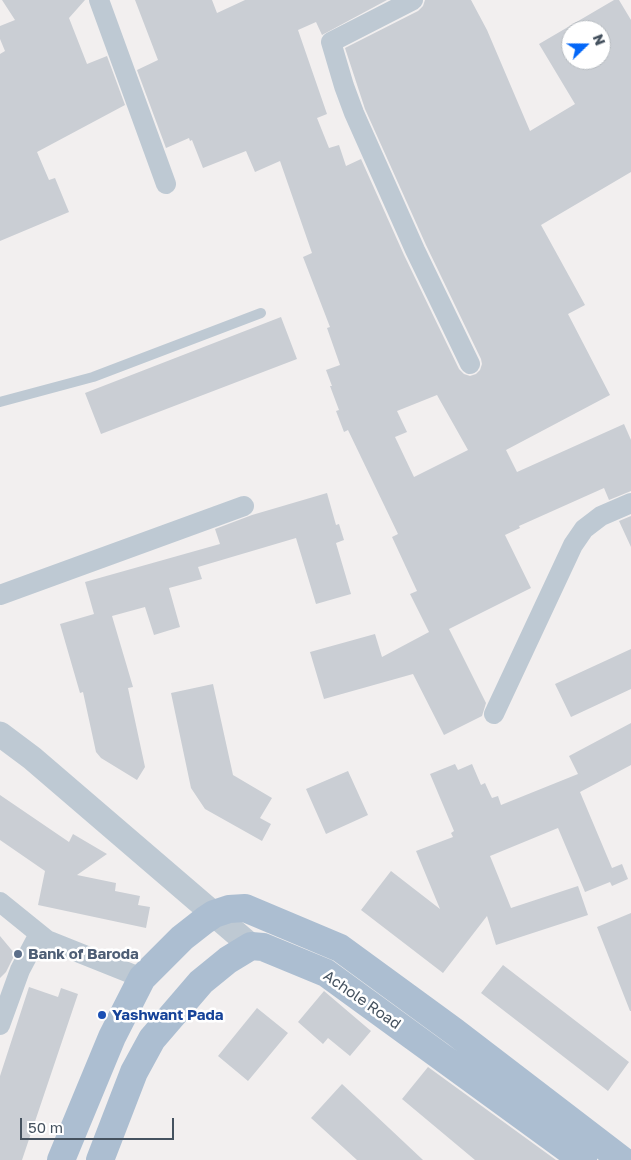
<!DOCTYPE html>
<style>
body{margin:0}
#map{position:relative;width:631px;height:1160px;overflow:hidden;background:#f2efef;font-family:"Golos Text",sans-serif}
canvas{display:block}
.north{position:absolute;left:561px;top:20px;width:50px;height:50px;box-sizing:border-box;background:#fff;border:1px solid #b5babf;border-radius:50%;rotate:68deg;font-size:14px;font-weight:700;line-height:20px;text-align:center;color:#45525f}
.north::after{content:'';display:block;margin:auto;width:18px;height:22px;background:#0367f8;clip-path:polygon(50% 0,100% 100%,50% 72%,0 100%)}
.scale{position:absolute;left:20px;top:1118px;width:154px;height:22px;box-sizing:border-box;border:2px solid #45525f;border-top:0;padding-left:6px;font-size:15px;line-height:18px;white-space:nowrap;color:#45525f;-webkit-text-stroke:4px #fff;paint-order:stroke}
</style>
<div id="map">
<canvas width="631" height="1160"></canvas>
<div class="north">N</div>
<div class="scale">50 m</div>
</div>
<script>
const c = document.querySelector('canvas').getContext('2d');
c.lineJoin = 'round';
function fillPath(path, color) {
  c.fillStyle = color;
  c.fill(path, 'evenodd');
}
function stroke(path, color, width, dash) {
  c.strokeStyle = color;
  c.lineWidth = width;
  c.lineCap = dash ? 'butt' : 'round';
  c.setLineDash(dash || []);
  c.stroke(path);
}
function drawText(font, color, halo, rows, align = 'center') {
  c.font = font + ' "Golos Text",sans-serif';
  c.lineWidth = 5;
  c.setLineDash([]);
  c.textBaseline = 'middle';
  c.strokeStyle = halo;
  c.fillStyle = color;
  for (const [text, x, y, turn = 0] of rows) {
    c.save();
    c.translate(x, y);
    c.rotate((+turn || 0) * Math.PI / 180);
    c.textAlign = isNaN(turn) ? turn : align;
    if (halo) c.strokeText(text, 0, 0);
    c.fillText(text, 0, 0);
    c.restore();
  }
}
fillPath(new Path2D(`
 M2,0H85L69,18L87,64L107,56L125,105L37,152L49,180L55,178L69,212L0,241V54L5,51L0,39V26L15,20Z
 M135,0H212L217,13L245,0H387L322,35L316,22L298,30L327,114L317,118L329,148L339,145L346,166L361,159L404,255L459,369L464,374L470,376L476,374L480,370L482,364L481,359L426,245L365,109L345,48L418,11L423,6L425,0H471L487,30L530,131L575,104L539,44L614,0H619L631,20V172L541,225L585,305L568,314L610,395L506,450L517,472L624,424L631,440V491L609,500L604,488L519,526L520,528L505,535L531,588L449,629L486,703L482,716L444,735L413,674L324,699L310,652L375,634L382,657L429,632L410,594L417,591L392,537L398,534L348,430L344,432L336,411L339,410L330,386H332L326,370L340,365L327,328L330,327L303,257L312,253L280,161L255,172L246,151L203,168L192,140L190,141L189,138L166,148L137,70L158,60ZM571,30H601V60H571ZM437,395L468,450L414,477L395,437L407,432L397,411Z
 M281,317L297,359L101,434L85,393Z
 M327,493L336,525L339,524L344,540L336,543L351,594L316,604L296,538L198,567L202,579L169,588L180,627L154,635L145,607L112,616L133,687L128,688L145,767L137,780L101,758L96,752L83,692L80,693L60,624L94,614L85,582L220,544L215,529L252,515Z
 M631,516V547L619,521Z
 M631,649V689L571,717L555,684Z
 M213,684L233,775L272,798L260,818L271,824L262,841L205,809L191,788L171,693Z
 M631,723V765L580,792L612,868L622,864L628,879L612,886L610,882L585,892L558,828L490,856L511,908L578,886L588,915L496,945L487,916L443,973L361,910L391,871L440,909L416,851L453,837L451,833L454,831L430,774L455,764L458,770L472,764L481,785L485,783L490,794L492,798L498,796L501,805L578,774L569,756Z
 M348,771L368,815L326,834L306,789Z
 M0,795L69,842L73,834L107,854L77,875L116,883L115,891L140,896L138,905L150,907L146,928L38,905L45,871L0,840Z
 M631,913V1011H630L597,927Z
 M0,936L15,954L6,972L0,978Z
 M503,965L629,1062L608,1091L481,993Z
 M29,987L58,997L61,988L78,994L22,1160H0V1076Z
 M324,991L371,1031L350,1056L328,1038L323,1044L298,1022Z
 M257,1008L288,1033L248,1081L218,1056Z
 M428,1067L556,1160H475L402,1099Z
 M342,1084L389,1128L423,1160H357L311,1118Z`), '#caced4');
stroke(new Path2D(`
 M0,402L93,377L261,313`), '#bec9d3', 10);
stroke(new Path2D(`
 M99,0L166,184
 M413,0L331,42L344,86L354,113L415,250L470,364
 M0,595L244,506
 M494,714L573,545L584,529L601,516L631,503
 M0,902L47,940L142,978
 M0,1025L20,970L39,934`), '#bec9d3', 20);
stroke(new Path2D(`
 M0,734L32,758L251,946`), '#bec9d3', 25);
stroke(new Path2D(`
 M61,1160L112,1037L142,978L182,938L205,920L214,914L229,909L245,908L340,948L455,1032L622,1160
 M100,1160L134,1072L152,1039L201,982L228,960L251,946L263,947L326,973L583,1160`), '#acbed1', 28);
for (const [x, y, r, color] of [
 [18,954,5,"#5c6f8a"],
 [102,1015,5,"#1a4fb4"]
]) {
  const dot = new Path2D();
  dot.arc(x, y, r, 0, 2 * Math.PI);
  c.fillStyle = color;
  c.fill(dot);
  stroke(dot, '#fff', 2);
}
drawText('bold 15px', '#4e5e75', '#fff', [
 ["Bank of Baroda",28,954]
], 'left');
drawText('15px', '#45525f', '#fff', [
 ["Achole Road",362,1000,35]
]);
drawText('bold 15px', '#164399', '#fff', [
 ["Yashwant Pada",112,1015]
], 'left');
</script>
